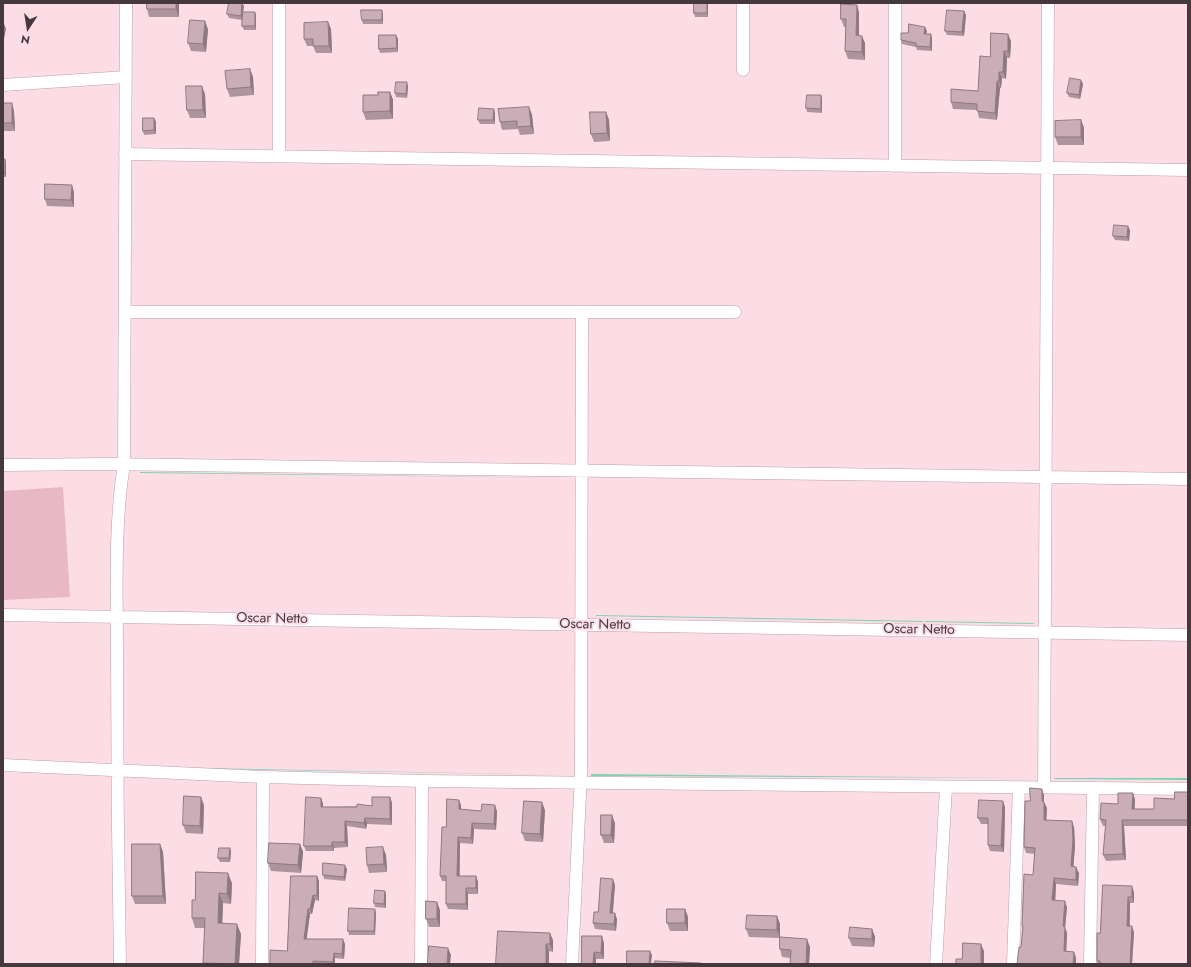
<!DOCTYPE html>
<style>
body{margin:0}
#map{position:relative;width:1191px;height:967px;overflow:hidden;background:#fcdde6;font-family:Jost,sans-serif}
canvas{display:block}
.frame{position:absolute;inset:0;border:4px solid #45393d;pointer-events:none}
.north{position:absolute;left:8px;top:8px;width:40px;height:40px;-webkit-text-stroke:3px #fcdde6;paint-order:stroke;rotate:192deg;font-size:11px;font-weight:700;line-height:16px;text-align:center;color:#45393d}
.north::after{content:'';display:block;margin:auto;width:14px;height:18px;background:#45393d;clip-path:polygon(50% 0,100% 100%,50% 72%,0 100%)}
</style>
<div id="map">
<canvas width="1191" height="967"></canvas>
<div class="frame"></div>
<div class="north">N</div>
</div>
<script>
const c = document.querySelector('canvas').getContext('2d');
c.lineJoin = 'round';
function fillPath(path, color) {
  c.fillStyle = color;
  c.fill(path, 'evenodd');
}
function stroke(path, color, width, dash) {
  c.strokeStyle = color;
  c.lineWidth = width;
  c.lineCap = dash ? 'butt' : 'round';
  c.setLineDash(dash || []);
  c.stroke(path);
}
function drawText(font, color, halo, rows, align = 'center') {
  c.font = font + ' Jost,sans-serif';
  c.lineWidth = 4;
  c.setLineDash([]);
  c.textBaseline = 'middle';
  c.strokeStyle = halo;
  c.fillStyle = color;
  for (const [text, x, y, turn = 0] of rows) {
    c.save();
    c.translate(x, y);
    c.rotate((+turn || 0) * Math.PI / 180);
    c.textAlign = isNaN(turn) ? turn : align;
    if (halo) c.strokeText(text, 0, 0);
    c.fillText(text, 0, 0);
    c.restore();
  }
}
fillPath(new Path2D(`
 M63,487L70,597L3,600V491Z`), '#e9b8c7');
fillPath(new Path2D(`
 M140,472L574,478L140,473Z
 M596,615L1034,623V624L596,616Z
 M149,767L570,775L149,768Z
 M591,774L1033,778L591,776Z
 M1055,778H1188V780L1054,779Z`), '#82d1b2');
const minor = new Path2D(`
 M743,3V70
 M3,85L126,77
 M125,154L1188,170
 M279,156V3
 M895,166V3
 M125,312H735
 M3,465L106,464L1188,479
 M3,615L1188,635
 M3,765L263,777L422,781L1188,789
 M1044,787L1048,3
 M120,964C118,861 117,758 117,655C117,592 114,526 124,464L126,3
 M262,964L263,777
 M421,964L422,781
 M572,964L581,773L582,312
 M936,964L946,787
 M1013,964L1019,787
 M1090,964L1093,788`);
stroke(minor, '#bc9fa8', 13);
stroke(minor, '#fff', 12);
fillPath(new Path2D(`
 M147,3H179V17H149L147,9Z
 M291,3H313V4Z
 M708,3V17H695L694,13Z
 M857,5L859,13V35L865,43V60L848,59L845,51L846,27H844L841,19Z
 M244,6L243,12H255L256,16V30H244L242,26L243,13L242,20L229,18L227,14Z
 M383,14V24H363L362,20Z
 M966,15L964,36L947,35L945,31Z
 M328,22L331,29L332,53H316L313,46H307L304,39Z
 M208,29L206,52L191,51L188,43Z
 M927,31L926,34L932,38V51L917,50L916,47L902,44L901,40L908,33Z
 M396,35L398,39V52L380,53L379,49Z
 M1011,41L1010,58H1007L1006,79L1002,78L1001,88H1000L997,120L979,118L977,110L953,109L951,102L978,91L990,57Z
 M250,69L253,77L254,95L230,97L227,89Z
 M1083,84L1080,99L1069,97L1067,93Z
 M408,86L407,98L396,97L395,93Z
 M390,92L393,100V119L366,120L363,112L378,95Z
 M205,94L206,118H190L187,110Z
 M821,95L822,99V113L807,112L806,108Z
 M3,103L14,111L15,131H3Z
 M529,107L532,115L534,134L520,135L518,129L502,130L500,122Z
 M606,112L609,120L610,141L594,142L591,134Z
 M495,113V124H480L478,120Z
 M154,118L156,122V134L144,135L143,131Z
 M1081,120L1084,128V145H1058L1055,137Z
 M3,159H5L6,163V177H3Z
 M74,192V207L47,206L45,199Z
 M1130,230L1129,241L1115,240L1113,236Z
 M1188,792V826H1124L1126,860L1106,861L1103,855L1106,826H1103L1100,819L1118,804L1133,793L1135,800V809H1154Z
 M1044,795V802L1047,808L1046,820L1074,827L1075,846L1073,867L1079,873L1078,886L1056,884L1055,900L1067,907L1065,928L1067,933L1066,951L1074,952L1076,958L1021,947L1023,930L1022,926L1033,875L1035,854L1026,853L1024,847L1030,801Z
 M390,797L392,803V825L367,824L366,829L347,826L348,847L334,848V851H306L304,846L321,798L323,804V807L372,806Z
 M204,805L203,834L186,833L183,825Z
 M461,805V810L481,811H497L496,830L474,829L473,844L460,843V876H476L478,882V894H468V910L448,909L446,904V881H442L440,876L446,827Z
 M1005,807L1004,852L990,851L988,845V824H981L978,818Z
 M545,810L543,842L525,841L522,833Z
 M615,823L614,843H604L601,835Z
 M160,844L163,852L166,904H135L132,896Z
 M300,844L303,852L301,873L271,871L268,863Z
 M230,848L231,852L230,862H220L218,858Z
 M386,855L387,872L369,873L367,865Z
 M347,869L345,881L324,879L323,875Z
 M317,876L319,881V901L315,900L312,914H310L306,939L345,944L344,959L335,958V964H270L287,951Z
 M232,883L231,904L223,903L222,923L241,934L239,964H203L205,928H195L192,918L195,900Z
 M615,885L613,913L617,919L616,931L595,929L593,923L598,912Z
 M1103,885L1134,892V903H1130V926L1134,932L1132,964H1098L1097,961L1100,933Z
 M385,891L386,895V908L375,907L374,903Z
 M685,909L688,917V931H670L667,923Z
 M440,910V927H429L426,919Z
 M376,913L375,935H349L348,931Z
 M777,916L780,924V938L749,937L746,929Z
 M872,929L875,937L874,947L852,946L849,938Z
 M553,940V952L549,951L496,964Z
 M604,943V959H596V964H582Z
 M810,947L809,964H790V958L782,957L780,949Z`), '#ae959d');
fillPath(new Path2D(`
 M176,3H179V17L176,9Z
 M242,3L244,6L242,20L241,16Z
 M707,3H708V17L707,13Z
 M857,5L859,13V43L856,35Z
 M382,10L383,14V24L382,20Z
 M964,11L966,15L964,36L962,32Z
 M255,12L256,16V30L255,26Z
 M3,21L6,29L3,44Z
 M205,21L208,29L206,52L203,44Z
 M328,22L331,29L332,53L329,46Z
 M925,27L927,31L925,38L924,34Z
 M931,34L932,38V51L930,47Z
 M1008,34L1011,41L1010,58L1008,51Z
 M396,35L398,39V52L397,48Z
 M862,36L865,43V60L862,52Z
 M1004,51L1007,58L1006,79L1003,72Z
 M250,69L253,77L254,95L251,87Z
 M999,72L1002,78L1001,88L999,81Z
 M1081,80L1083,84L1080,99L1079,95Z
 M997,81L1000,88L997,120L995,113Z
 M407,82L408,86L407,98L406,94Z
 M202,86L205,94L206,118L203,110Z
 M390,92L393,100V119L390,111Z
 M821,95L822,99V113L821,109Z
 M12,103L14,111L15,131L12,123Z
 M529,107L532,115L534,134L531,126Z
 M494,109L495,113V124L493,120Z
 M606,112L609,120L610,141L607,133Z
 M154,118L156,122V134L154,130Z
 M1081,120L1084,128V145L1081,137Z
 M5,159L6,163V177L5,173Z
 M72,185L74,192V207L71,200Z
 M1128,226L1130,230L1129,241L1127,237Z
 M1042,789L1044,795V805V802L1047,808L1046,826L1044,820L1042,801Z
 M1133,793L1135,800L1134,815L1132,809Z
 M201,797L204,805L203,834L200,826Z
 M390,797L392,803V825L390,819Z
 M321,798L323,804V813L321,807Z
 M459,800L461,805V815L459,809Z
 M1003,801L1005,807L1004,852L1001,846Z
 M542,802L545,810L543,842L540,834Z
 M495,805L497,811L496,830L494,824Z
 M612,815L615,823L614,843L611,835Z
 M365,818L367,824L366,829L364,823Z
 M1122,820L1124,826L1126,860L1123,854Z
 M345,821L347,826L348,847L345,842Z
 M1072,821L1074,827L1075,846L1073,873L1071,866Z
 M472,823L474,829L473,844L471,838Z
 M458,837L460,843L459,882L457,876Z
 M332,842L334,848V851L332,846Z
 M160,844L163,852L166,904L163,896Z
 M300,844L303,852L301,873L298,865Z
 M383,847L386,855L387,872L384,864Z
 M230,848L231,852L230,862L229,858Z
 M345,865L347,869L345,881L344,877Z
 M1076,867L1079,873L1078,886L1076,880Z
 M228,873L232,883L231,904L227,894Z
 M317,876L319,881V901L317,896Z
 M476,876L478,882V894L476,888Z
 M1054,878L1056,884L1055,906L1052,900Z
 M613,879L615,885L612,919L610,913Z
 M1132,886L1134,892V903L1132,897Z
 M466,888L468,894V910L466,904Z
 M385,891L386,895V908L384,904Z
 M219,893L223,903L222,933L218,923Z
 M313,895L315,900L312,914L310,909Z
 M1128,897L1130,903L1129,932L1127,926Z
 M1065,901L1067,907L1065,928L1067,933L1066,957L1064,951L1063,926Z
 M437,902L440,910V927L437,919Z
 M308,909L310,914L306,944L304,939Z
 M375,909L376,913L375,935L374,931Z
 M685,909L688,917V931L685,923Z
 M615,913L617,919L616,931L614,924Z
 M777,916L780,924V938L777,930Z
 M237,924L241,934L239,964H235Z
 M1132,926L1134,932L1132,964H1130Z
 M872,929L875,937L874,947L872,939Z
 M550,933L553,940V952L550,944Z
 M602,936L604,943V959L601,953Z
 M343,939L345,944L344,959L342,954Z
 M807,939L810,947L809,964H806Z
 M546,944L549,951V964H546Z
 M981,944L984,951V964H981Z
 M448,948L451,955L450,964H447Z
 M650,951L652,955L651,964H649Z
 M594,952L596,959V964H593Z
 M1074,952L1076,958V964H1073Z
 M334,953L335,958V964H334L333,962Z`), '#8d797f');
const building = new Path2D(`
 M147,3H176V9H147Z
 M229,3H242L241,16L227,14Z
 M694,3H707V13H694Z
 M841,4L857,5L856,35L862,36V52L845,51L846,19H841Z
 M361,10H382V20H362Z
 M947,10L964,11L962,32L945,31Z
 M243,12H255V26H242Z
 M190,20L205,21L203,44L188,43Z
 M328,22L329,46H313V39H304V23Z
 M909,24L925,27L924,34H931L930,47L916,46V43L901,40V33H908Z
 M991,33L1008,34V51H1004L1003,72H999V81H997L995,113L977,111V104L951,102V89L978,91L980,56L990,57Z
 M379,35H396L397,48L379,49Z
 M250,69L251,87L227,89L225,71Z
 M1070,78L1081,80L1079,95L1067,93Z
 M396,82H407L406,94L395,93Z
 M186,86H202L203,110H187Z
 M378,92H390V111L363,112V95H378Z
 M807,95H821V109L806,108Z
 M3,103H12V123H3Z
 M529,107L531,126L517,127V121L500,122L498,109Z
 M479,108L494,109L493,120H478Z
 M590,112H606L607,133L591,134Z
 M143,118H154V130L143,131Z
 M1081,120V137H1055V121Z
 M3,159H5V173H3Z
 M45,184L72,185L71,200L45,199Z
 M1114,225L1128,226L1127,237L1113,236Z
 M1030,788L1042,789V801L1044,802V820L1072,821L1073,840L1071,866L1076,867V880L1054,878L1052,900L1065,901L1063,926L1065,927L1064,951L1074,952L1073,964H1017L1019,947H1021L1023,926H1022L1024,874L1033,875L1035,848L1024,847L1025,801H1030Z
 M1175,792H1188V820H1122L1123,854L1103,855L1106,820L1100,819L1101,803L1118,804V793H1133L1132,809H1154V798L1174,799Z
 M184,796L201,797L200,826L183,825Z
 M306,797L321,798V807H357V804L372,806V797H390V819L365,818L364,823L345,821V842H332V846H304Z
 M447,799L459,800V809L481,811L482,804L495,805L494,824L472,823L471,838L458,837L457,876H476V888H466V904H446V876H440L442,827H446Z
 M979,800L1003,801L1001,846L988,845V818H978Z
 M524,801L542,802L540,834L522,833Z
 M601,815H612L611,835H601Z
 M269,843L300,844L298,865L268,863Z
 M132,844H160L163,896H132Z
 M383,847L384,864L367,865L366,848Z
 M219,848H230L229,858H218Z
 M323,863L345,865L344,877L323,875Z
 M196,872L228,873L227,894L219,893L218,923L237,924L235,964L203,963L205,918H192V900H195Z
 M291,876H317V896L313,895L310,909H308L304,939H343L342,954L334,953L333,962L313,961V964H270V950L287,951Z
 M601,878L613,879L610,913H615L614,924L593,923L594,912H598Z
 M1103,885L1132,886V897H1128L1127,926H1132L1130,964H1100V961H1097V933H1100Z
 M375,890L385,891L384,904L374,903Z
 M426,901L437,902V919H426Z
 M349,908L375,909L374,931H348Z
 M667,909H685V923H667Z
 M747,915L777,916V930L746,929Z
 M850,927L872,929V939L849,938Z
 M498,931L550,933V944H546V964H496Z
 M582,936H602L601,953L594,952L593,964H582Z
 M780,937L807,939L806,964H790L791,950L780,949Z
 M963,943L981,944V964H956V959H962Z
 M429,946L448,948L447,964H428Z
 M627,951H650L649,964H627Z
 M655,961L701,963V964H655Z`);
fillPath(building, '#caadb6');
stroke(building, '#8d797f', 1);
drawText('14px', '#45393d', '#fcdde6', [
 ["Oscar Netto",272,619,1],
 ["Oscar Netto",595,625,1],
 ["Oscar Netto",919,630,1]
]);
</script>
